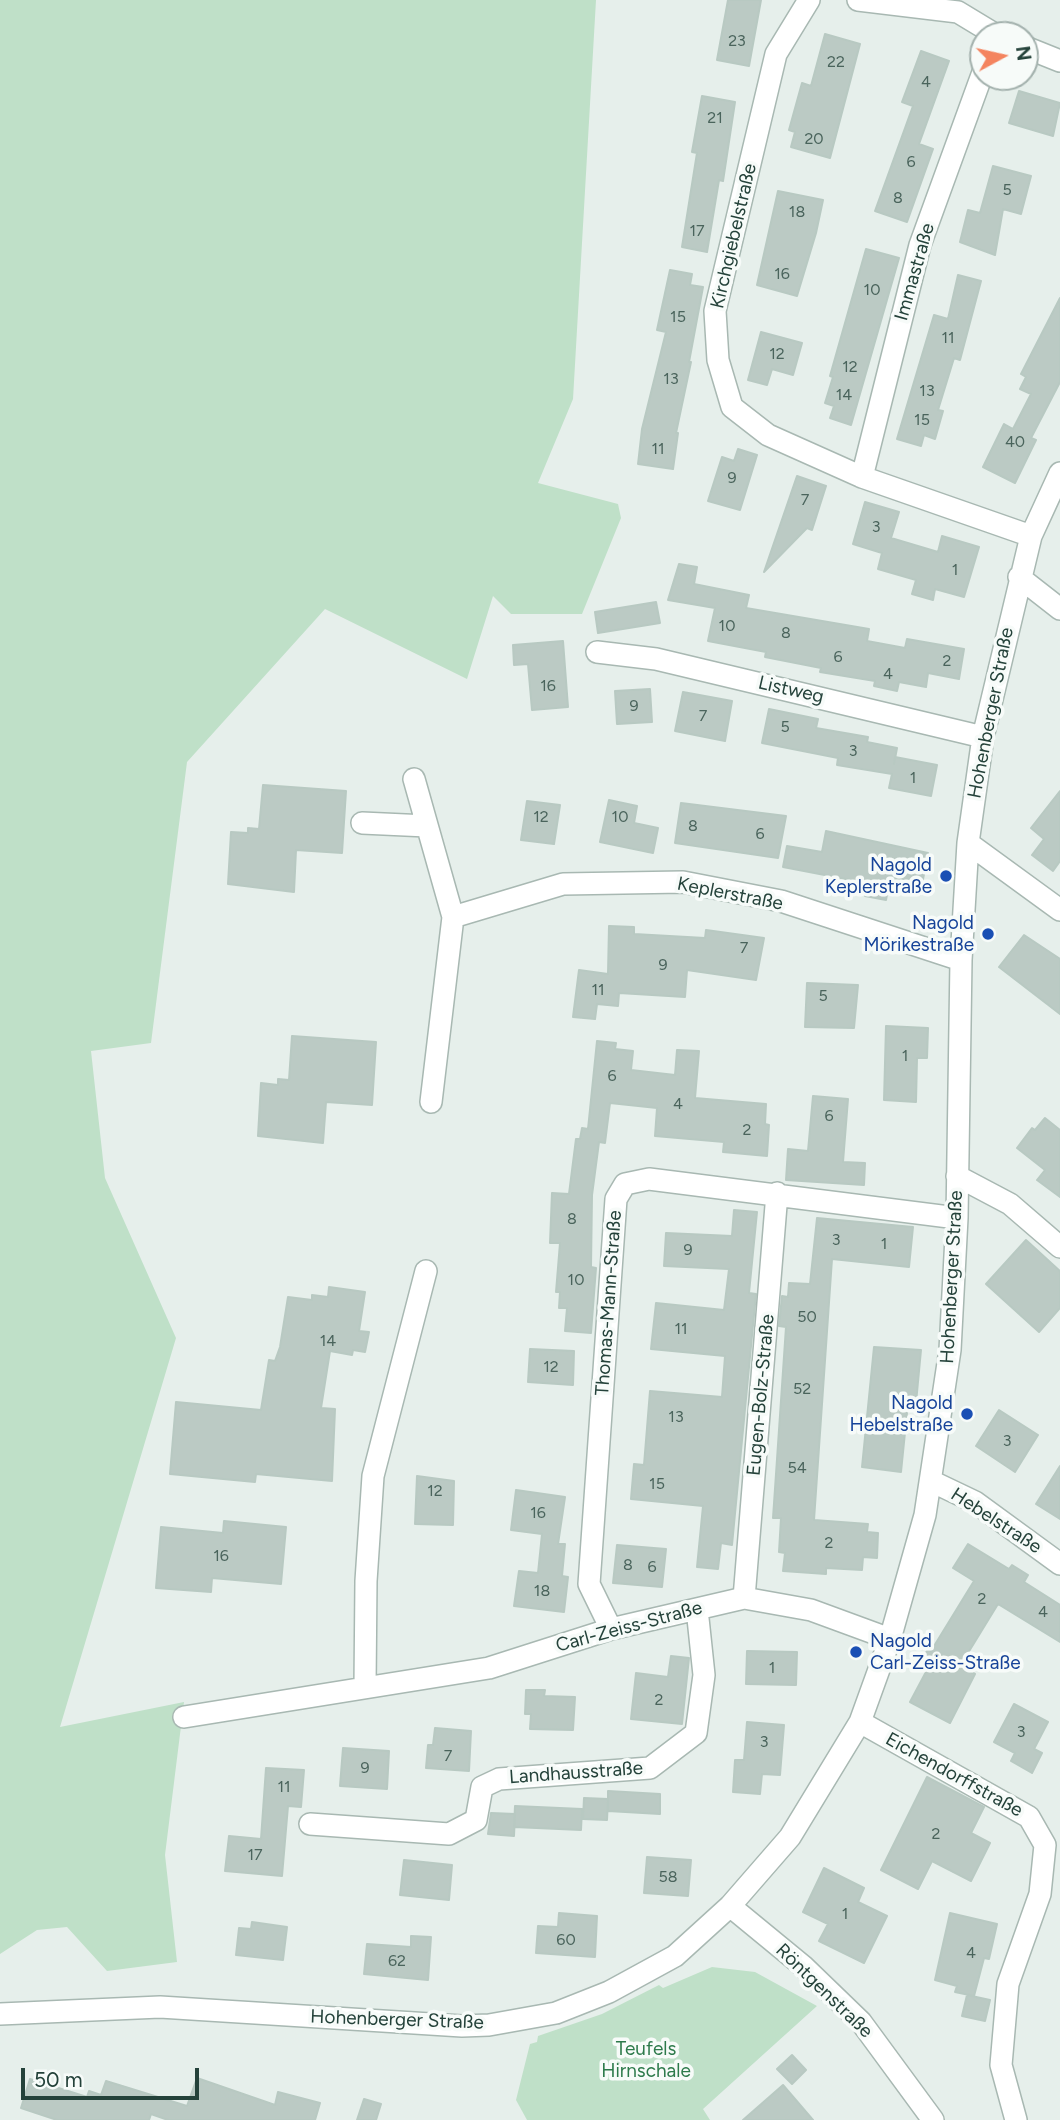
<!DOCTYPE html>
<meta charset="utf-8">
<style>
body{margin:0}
#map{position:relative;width:1060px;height:2120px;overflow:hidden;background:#e6efeb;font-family:Figtree,sans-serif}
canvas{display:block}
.north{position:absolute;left:969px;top:21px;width:70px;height:70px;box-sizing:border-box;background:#f7fbf9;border:2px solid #a3b1ad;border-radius:50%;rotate:82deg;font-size:19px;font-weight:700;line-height:28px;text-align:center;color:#24423a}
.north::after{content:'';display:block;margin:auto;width:24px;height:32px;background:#f4845f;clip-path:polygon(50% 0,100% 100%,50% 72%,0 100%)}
.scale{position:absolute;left:21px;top:2068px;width:178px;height:32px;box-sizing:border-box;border:4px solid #24423a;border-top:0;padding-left:9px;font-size:21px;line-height:24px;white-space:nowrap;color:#24423a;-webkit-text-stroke:5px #f7fbf9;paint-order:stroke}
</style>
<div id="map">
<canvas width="1060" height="2120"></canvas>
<div class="north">N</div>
<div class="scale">50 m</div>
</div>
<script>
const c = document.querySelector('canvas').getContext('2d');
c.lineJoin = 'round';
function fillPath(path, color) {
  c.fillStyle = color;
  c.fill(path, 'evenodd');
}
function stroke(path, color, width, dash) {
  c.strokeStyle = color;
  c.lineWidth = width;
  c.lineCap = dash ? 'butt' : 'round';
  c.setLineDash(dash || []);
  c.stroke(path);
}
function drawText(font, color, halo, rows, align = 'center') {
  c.font = font + ' Figtree,sans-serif';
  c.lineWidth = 7;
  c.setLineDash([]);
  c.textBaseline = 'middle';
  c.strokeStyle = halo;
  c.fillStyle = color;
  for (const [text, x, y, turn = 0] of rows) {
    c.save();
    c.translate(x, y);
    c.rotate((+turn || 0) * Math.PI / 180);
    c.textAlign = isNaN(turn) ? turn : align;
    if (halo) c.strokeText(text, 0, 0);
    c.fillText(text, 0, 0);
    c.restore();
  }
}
fillPath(new Path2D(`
 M0,0H596L573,399L538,483L618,504L621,518L582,614H511L493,596L467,679L325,609L187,762L151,1043L91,1051L105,1178L176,1338L60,1727L184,1702L165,1855L177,1962L107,1971L67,1927L37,1930L0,1954Z
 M712,1967L755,1972L817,2006L703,2109L710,2120H527L516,2100L530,2044L537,2042L538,2036L602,2014L659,1985L663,1988Z`), '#bfe0c8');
const building = new Path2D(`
 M728,0H761L749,66L717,60Z
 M825,34L860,44L830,158L791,147L795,132L789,130L802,83L811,86Z
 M921,51L949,61L919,144L933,149L907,222L875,211L913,106L902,102Z
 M1019,91L1060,103L1053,136L1009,123Z
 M702,96L735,102L723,181L719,180L707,252L682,247L697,153L692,152Z
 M993,166L1031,176L1021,214L1003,209L995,255L960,242L968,210L980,213Z
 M778,191L823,200L816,233L797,296L757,285Z
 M866,249L899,258L851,425L830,418L834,406L825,403L833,377L830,376Z
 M670,270L692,274L690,285L703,287L689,362H691L676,433H678L673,469L638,464L642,429L666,332L657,330Z
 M958,275L981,281L960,360L954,358L938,410L943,411L935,439L924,435L921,446L897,439L934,315L948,319Z
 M1060,298V382L1031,438L1036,440L1015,483L983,467L1004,424L1013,429L1031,394L1020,389L1026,377L1021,374Z
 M761,332L802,343L793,375L772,369L767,385L748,380Z
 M738,449L757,455L740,510L708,501L722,457L734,461Z
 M797,476L826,486L812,530L807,528L764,572Z
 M865,502L899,512L891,538L938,552L942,536L979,547L964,597L935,589L933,600L912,594L916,580L878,569L882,553L853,544Z
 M679,564L697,567L694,584L749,595L746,608L869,629L867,641L905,648L907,639L964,649L959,679L928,673L926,687L899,682L897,691L874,686L875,681L820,672L821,668L765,657L766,652L708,641L715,608L668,600Z
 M656,602L660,623L598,633L595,612Z
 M563,641L568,707L532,710L528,664L514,665L513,645Z
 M650,689L652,722L617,724L615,691Z
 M683,692L732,701L725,741L675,731Z
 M769,709L818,719L816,728L868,737L867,742L897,748L894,764L895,757L937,765L931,796L889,788L892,774L837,765L838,758L762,743Z
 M263,785L346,791L342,853L296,850L294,892L228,884L231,832L248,833V828L259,829Z
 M1060,791V861L1053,871L1032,855L1044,839L1031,828Z
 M609,800L637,806L634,823L658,828L653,853L600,842Z
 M527,801L560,805L554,844L521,840Z
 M681,803L786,816L778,858L675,843Z
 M826,831L928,853L920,895L888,889L886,900L865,896L867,888L855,886L856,881L783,867L787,846L822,852Z
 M609,926L634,927V934L705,938L706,930L764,938L756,980L687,970L685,997L619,993L618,1006L597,1004L595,1019L573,1017L579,970L608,974Z
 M1024,935L1060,959V1014L999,967Z
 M807,983L858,985L854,1028L805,1027Z
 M886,1026L928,1028L927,1058H917L916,1102L884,1100Z
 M292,1036L376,1042L372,1105L326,1102L323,1143L258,1136L261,1083L278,1085V1079L289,1080Z
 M597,1041L616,1043L615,1049L633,1051L631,1070L675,1075L677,1050L699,1051L695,1098L766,1104L765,1124L769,1125L767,1156L723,1152L724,1142L655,1136L657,1108L610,1103L605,1143L599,1142L592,1195L591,1267L596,1268L591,1333L565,1331L567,1308H559L560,1292H556L560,1243H550L552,1193L569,1194L576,1139H580L582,1128L588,1129Z
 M813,1096L848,1099L843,1162L865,1163L864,1185L786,1180L788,1149L808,1151Z
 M1045,1118L1060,1130V1197L1037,1180L1045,1170L1017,1148L1032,1128L1035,1130Z
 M734,1210L757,1212L749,1293L756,1294L732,1545L721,1543L718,1569L697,1567L703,1506L631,1499L634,1464L644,1465L650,1391L722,1397L725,1356L651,1349L656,1303L724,1310L729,1269L664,1266L666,1233L732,1236Z
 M817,1218L913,1227L909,1267L832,1259L814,1520L868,1524L867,1532L878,1533L877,1558L863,1557L862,1570L826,1568V1574L783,1571L785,1553L779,1552L781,1518H773L786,1327L779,1326L782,1296L788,1297L789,1283L810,1284Z
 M1026,1240L1060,1271V1308L1039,1332L986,1284Z
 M329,1287L365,1292L359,1331L369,1332L365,1352L353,1350L352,1355L330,1351L321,1408L335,1409L332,1481L256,1474L255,1482L170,1474L176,1402L261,1410L269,1360L275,1361L280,1347L288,1297L312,1300V1295L328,1297Z
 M874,1347L921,1350L916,1403H908L901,1472L862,1467Z
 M530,1349L574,1351L573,1385L528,1382Z
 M999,1410L1038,1435L1015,1472L976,1446Z
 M1060,1466V1519L1036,1504Z
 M417,1476L454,1481L453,1525L415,1524Z
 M516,1490L565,1497L558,1544H565L562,1576L568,1577L564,1612L514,1606L519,1571L538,1573L542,1534L511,1530Z
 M224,1521L286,1527L281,1584L212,1578L211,1592L156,1588L161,1527L223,1533Z
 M968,1544L1009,1569L1012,1565L1028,1575L1024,1582L1060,1605V1642L998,1604L960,1666L975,1674L950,1723L910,1702L927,1670L919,1666L928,1649L931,1651L974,1581L953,1568Z
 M617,1545L666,1549L662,1587L613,1583Z
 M747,1651L797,1652L796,1685L746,1684Z
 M671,1656L689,1658L682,1724L631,1719L636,1673L668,1677Z
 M526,1690H545L544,1696L575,1697L573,1730L530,1729L531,1714H525Z
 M1014,1704L1048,1722L1034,1749L1042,1753L1032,1773L1011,1761L1015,1753L994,1742Z
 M747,1722L784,1725L780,1775L762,1774L760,1794L733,1792L735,1760H744Z
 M435,1728L471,1731L469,1771L426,1768L428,1745H433Z
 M343,1748L389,1751L387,1789L340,1786Z
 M266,1768L304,1770L301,1807L288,1806L282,1876L225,1871L229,1836L261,1839Z
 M927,1777L984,1807L971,1833L990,1843L971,1881L932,1861L918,1889L881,1870Z
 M608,1791L660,1794V1814L608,1811Z
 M584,1798L608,1799L607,1820L583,1819Z
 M515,1806L582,1809L581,1830L514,1827Z
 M491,1813L515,1814L514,1836L488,1834Z
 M647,1857L691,1860L688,1896L644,1893Z
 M404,1860L452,1865L449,1900L400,1895Z
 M824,1868L864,1888L858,1902L887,1916L864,1963L819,1941L828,1924L803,1912Z
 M559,1913L597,1916L595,1957L536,1953L538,1926L558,1927Z
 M950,1913L997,1924L989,1959L984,1958L974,1996L955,1992L957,1986L935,1980Z
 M252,1922L287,1927L283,1960L236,1955L239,1928L251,1929Z
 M411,1936L431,1937L428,1980L364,1974L367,1944L411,1947Z
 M967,1995L990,2000L985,2021L962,2016Z
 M792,2055L806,2070L792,2084L777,2069Z
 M197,2078L275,2105L278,2092L320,2103L315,2120H168L151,2114L149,2120H57L21,2108L30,2079L87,2097L89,2091L101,2095L106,2081L187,2106Z
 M783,2085L813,2120H743Z
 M364,2099L381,2104L376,2120H357Z`);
fillPath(building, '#bbcac4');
stroke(building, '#b8c9c2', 2);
const minor = new Path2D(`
 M809,0L776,54L715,311L718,360L732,407L768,435L862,477L1031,536
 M858,0L958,12L996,35
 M1025,47L1060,61
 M862,477L920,245L983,72
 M1019,577L1060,609
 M597,652L656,659L983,737
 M414,779L453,917L431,1102
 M362,823L427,826
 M968,843L1060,910
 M453,917L563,884L683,882L781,901L961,960
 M957,1176L1010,1204L1060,1247
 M931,1481L975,1502L1060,1564
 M744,1598L777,1193
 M611,1629L589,1584L616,1199L625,1184L649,1179L957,1218
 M365,1686L366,1581L373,1476L426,1271
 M184,1717L489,1668L611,1629L744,1598L811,1610L890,1639
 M860,1722L1029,1817L1045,1845L1040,1894L1008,1984L1001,2065L1016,2120
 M310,1824L449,1834L476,1820L482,1787L499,1779L650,1768L696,1733L704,1675L697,1609
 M730,1906L803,1966L861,2022L933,2120
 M0,2014L160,2007L462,2026L489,2025L556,2013L609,1992L675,1956L730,1906L790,1837L860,1722L890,1639L925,1515L950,1350L957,1218L961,960L968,843L983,737L1031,536L1060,473`);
stroke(minor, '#a8b8b2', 24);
stroke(minor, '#fff', 21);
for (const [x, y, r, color] of [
 [946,876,7,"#1a4fb4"],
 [988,934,7,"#1a4fb4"],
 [967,1414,7,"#1a4fb4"],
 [856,1652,7,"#1a4fb4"]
]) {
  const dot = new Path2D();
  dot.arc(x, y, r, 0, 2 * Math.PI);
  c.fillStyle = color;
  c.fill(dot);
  stroke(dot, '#f7fbf9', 2.5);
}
drawText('16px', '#4a645c', null, [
 ["23",737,41],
 ["22",836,62],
 ["4",926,82],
 ["21",715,118],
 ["20",814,139],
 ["6",911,162],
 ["5",1007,190],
 ["8",898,198],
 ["18",797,212],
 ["17",697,231],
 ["16",782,274],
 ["10",872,290],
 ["15",678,317],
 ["11",948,338],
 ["12",777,354],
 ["12",850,367],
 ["13",671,379],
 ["13",927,391],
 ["14",844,395],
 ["15",922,420],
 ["40",1015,442],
 ["11",658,449],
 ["9",732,478],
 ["7",805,500],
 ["3",876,527],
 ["1",955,570],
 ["10",727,626],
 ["8",786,633],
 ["6",838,657],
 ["2",947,661],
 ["4",888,674],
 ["16",548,686],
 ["9",634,706],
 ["7",703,716],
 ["5",785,727],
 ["3",853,751],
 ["1",913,778],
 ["12",541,817],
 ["10",620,817],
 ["8",693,826],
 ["6",760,834],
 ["7",744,948],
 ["9",663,965],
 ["11",598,990],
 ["5",823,996],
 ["1",905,1056],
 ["6",612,1076],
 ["4",678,1104],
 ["6",829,1116],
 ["2",747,1130],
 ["8",572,1219],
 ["3",836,1240],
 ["1",884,1244],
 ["9",688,1250],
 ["10",576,1280],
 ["50",807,1317],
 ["11",681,1329],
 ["14",328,1341],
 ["12",551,1367],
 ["52",802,1389],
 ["13",676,1417],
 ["3",1007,1441],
 ["54",797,1468],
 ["15",657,1484],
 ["12",435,1491],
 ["16",538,1513],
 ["2",829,1543],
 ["16",221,1556],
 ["8",628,1565],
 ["6",652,1567],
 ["18",542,1591],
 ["2",982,1599],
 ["4",1043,1612],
 ["1",772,1668],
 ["2",659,1700],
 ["3",1021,1732],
 ["3",764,1742],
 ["7",448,1756],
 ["9",365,1768],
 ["11",284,1787],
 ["2",936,1834],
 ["17",255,1855],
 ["58",668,1877],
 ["1",845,1914],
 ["60",566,1940],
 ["4",971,1953],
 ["62",397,1961]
]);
drawText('19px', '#24423a', '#f7fbf9', [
 ["Kirchgiebelstraße",734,236,-77],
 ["Immastraße",915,272,-74],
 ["Listweg",791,690,13],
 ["Hohenberger Straße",991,713,-79],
 ["Keplerstraße",730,894,11],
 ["Hohenberger Straße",952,1277,-87],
 ["Thomas-Mann-Straße",609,1303,-86],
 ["Eugen-Bolz-Straße",761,1395,-85],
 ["Hebelstraße",996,1521,33],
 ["Carl-Zeiss-Straße",629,1627,-15],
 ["Landhausstraße",576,1773,-4],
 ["Eichendorffstraße",954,1775,29],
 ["Röntgenstraße",824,1991,44],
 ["Hohenberger Straße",397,2020,2]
]);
drawText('19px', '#164399', '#f7fbf9', [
 ["Nagold",932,865],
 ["Keplerstraße",932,887],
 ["Nagold",974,923],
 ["Mörikestraße",974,945],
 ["Nagold",953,1403],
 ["Hebelstraße",953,1425],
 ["Nagold",870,1641,"left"],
 ["Carl-Zeiss-Straße",870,1663,"left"]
], 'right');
drawText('19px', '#2d7a4b', '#f7fbf9', [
 ["Teufels",646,2049],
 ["Hirnschale",646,2071]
]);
</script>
